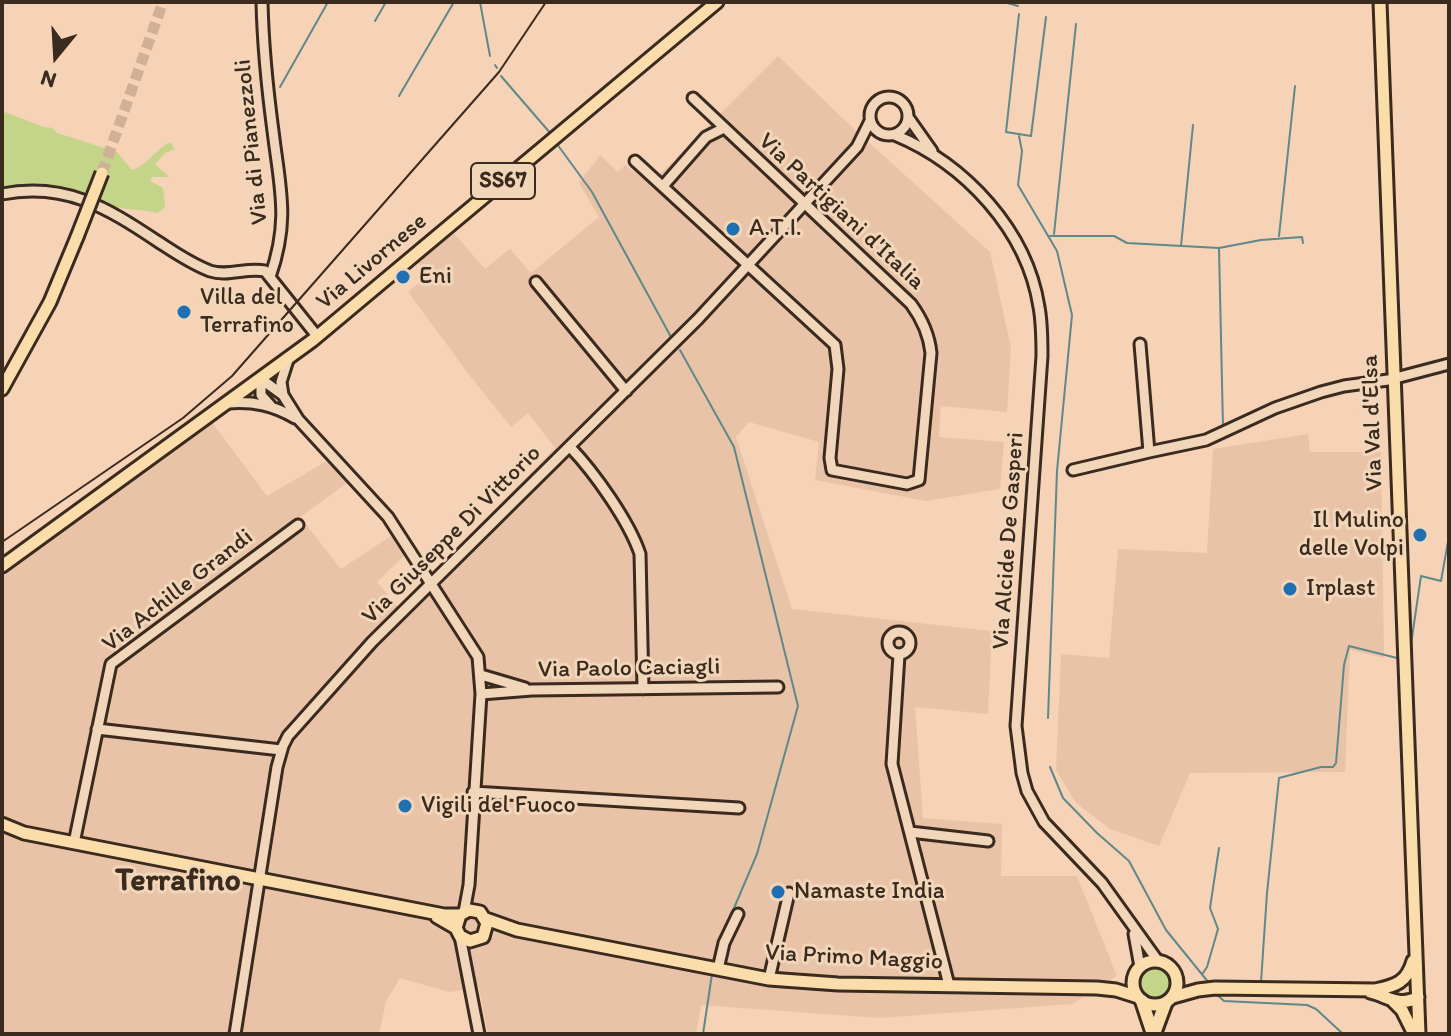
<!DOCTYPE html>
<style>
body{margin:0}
#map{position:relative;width:1451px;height:1036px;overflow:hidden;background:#f6d2b6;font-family:Itim,sans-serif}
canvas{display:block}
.frame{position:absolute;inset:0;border:4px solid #3b2a1e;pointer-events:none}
.north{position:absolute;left:16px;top:16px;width:80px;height:80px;-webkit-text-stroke:6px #f2d6b9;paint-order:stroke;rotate:198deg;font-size:22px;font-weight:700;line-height:32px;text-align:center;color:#3b2a1e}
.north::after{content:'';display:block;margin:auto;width:28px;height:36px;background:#3b2a1e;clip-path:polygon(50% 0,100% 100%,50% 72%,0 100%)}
</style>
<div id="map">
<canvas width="1451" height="1036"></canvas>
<div class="frame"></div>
<div class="north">N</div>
</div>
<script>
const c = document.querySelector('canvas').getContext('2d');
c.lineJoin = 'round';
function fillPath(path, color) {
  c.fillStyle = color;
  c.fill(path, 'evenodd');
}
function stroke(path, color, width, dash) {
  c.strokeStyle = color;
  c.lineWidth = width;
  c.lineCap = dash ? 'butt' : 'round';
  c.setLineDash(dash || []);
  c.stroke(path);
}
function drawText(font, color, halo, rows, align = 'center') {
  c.font = font + ' Itim,sans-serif';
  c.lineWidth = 6;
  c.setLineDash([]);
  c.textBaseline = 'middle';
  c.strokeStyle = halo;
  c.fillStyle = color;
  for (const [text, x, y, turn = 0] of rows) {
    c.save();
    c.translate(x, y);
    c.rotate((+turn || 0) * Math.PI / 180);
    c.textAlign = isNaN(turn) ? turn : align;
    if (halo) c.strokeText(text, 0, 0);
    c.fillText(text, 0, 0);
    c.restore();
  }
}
fillPath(new Path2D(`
 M778,56L854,129L990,252L1011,348L1007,412L941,406L939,437L1004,442L1000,489L926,501L815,480L819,442L749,422L736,437L792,609L992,631L988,714L915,707L923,818L1002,824L1001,876H1077L1117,976L1072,1004L879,1018L701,1005L696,1034H488L479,988L449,992L400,978L386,1001L379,1034H2V577L211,421L267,496L327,461L347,483L300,517L341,569L391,536L406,554L377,582L398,607L555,448L528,413L511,427L470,376L408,292L428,275L416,260L452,231L485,269L510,249L531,273L599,217L579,183L600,155L618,172L625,165L650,184Z
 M1308,434L1310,452H1381L1384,658L1350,650L1345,772L1190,773L1159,846L1110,829L1076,803L1056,770L1061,654L1109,658L1118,549L1207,553L1213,449Z`), '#e9c3a8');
fillPath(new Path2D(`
 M2,111L44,127L53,128L57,133L117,152L132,170C144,167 157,149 170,142L175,149L165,153L155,164L169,177H152L150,181L163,188L165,207L158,213C137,208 117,211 98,202L107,176L94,171L84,196L2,191Z
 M1136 983a19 19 0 1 1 38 0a19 19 0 1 1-38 0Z`), '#c4d488');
stroke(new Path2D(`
 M480,2L490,56
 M1004,2L1018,6
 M1019,14L1006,132L1031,136L1046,17
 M375,21L386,2
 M495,65L497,68
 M501,76L551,134
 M280,87L328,2
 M399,96L454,2
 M1019,136L1022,151L1018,185L1057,251L1072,315L1057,471L1048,718
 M557,144L592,192L671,337
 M1054,234L1076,24
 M1050,236H1114L1127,243L1219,248L1261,240L1302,237L1303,243
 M1279,236L1295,86
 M1181,246L1193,125
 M1219,249L1223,427
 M680,350L734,447L798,706L757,854L723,934
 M1410,651L1421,576L1441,581L1449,536
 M1050,767L1063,798L1097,833L1129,861L1166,930L1209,983
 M1203,973L1207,967L1218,929L1210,908L1219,848
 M1261,982L1267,893L1279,778L1321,767H1333L1336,763L1344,665L1349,646L1401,659
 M1215,993L1224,1001L1307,1005L1316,1009L1343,1034
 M703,1034L712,974`), '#5f888a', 2);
stroke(new Path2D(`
 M102,173L163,2`), '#d1b098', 11, [11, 5.5]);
const minor = new Path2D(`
 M262,2C263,47 267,86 273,131C280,189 290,220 270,277
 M870 116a19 19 0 1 1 38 0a19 19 0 1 1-38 0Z
 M908,117L932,151
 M895,135C965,164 1027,230 1039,307C1042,323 1042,340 1042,356L1016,726L1022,773L1027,791L1044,822L1102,883L1158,961
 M635,161L835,345L838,369L830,458L832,470L907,484L919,480L931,353C929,334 922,319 911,304L693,98
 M663,186L706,137L724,128
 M2,194C65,182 106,207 157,241C174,252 191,264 210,271C228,277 247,267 265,271L317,336
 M536,282L626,391
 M1140,344L1149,452L1206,440L1275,408L1321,392L1344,386L1388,380L1449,364
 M283,395L281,382L288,360
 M228,403C253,401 273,405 295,418
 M270,405L261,395V379L283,395L298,419L388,517L478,657L481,694L469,885L464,912
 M570,447C594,472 629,521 640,554L643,689
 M1073,470L1149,452
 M888 643a11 11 0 1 1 22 0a11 11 0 1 1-22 0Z
 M899,655L892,764L949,985
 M481,675L525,688
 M481,694L532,690L778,687
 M97,729L281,750
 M473,792L739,808
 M910,832L988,841
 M74,843L111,664L298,525
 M1134,934L1140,967
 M460,936L479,1034
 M718,969L724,943L738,914
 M769,979L789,893
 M235,1034L277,767L283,746L288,736L372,642L698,319L857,147L870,121`);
const major = new Path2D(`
 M1380,2L1419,1034
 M2,389L50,302L77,237
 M2,566L313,340L717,2
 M2,824L24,833L444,915H460
 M437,917L456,928L460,936L470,941L483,937L487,923L480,912L469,910L460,915L456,928
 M486,919L517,930L769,979L838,984L1097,988L1116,990L1138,997
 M1133 983a22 22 0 1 1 44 0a22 22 0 1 1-44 0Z
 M1370,992C1388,996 1399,1008 1418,997
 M1173,997L1198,990L1215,988L1375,990C1396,986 1407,982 1413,961
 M1393,1001L1402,1010L1414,1034`);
const highway = new Path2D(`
 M1142,1001L1153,1034
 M1155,1031L1165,1004`);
stroke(minor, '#3b2a1e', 15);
stroke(major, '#3b2a1e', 17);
stroke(highway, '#3b2a1e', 18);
stroke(minor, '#f2d6b9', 9);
stroke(major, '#faddab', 11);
stroke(highway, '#faddab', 12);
stroke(new Path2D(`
 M2,542L183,418L232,376L499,72L546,2`), '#3b2a1e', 2);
const majorBridge = new Path2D(`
 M77,237L102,173`);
stroke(majorBridge, '#3b2a1e', 17, []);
stroke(majorBridge, '#faddab', 11);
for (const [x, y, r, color] of [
 [733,229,8,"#1f6fb2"],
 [403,277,8,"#1f6fb2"],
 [184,312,8,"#1f6fb2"],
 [1420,535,8,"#1f6fb2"],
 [1290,589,8,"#1f6fb2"],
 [405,806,8,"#1f6fb2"],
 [778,892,8,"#1f6fb2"]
]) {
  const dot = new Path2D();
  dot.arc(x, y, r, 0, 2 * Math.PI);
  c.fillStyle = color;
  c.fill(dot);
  stroke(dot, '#f2d6b9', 3);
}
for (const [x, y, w] of [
 [503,181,64]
]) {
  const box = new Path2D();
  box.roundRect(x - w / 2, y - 18, w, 36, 6);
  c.fillStyle = '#f2d6b9';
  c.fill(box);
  stroke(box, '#3b2a1e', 2);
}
drawText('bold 22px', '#3b2a1e', null, [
 ["SS67",503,181]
]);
drawText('24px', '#3b2a1e', '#f2d6b9', [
 ["Via di Pianezzoli",252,142,-96],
 ["Via Partigiani d'Italia",841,212,43],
 ["Via Livornese",372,262,-40],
 ["Via Val d'Elsa",1373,423,-92],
 ["Via Giuseppe Di Vittorio",452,535,-45],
 ["Via Alcide De Gasperi",1009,541,-86],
 ["Via Achille Grandi",178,591,-38],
 ["Via Paolo Caciagli",629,669,-1],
 ["Via Primo Maggio",854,958,3]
]);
drawText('24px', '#3b2a1e', '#f2d6b9', [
 ["A.T.I.",749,229],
 ["Eni",419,277],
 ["Villa del",200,298],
 ["Terrafino",200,326],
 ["Il Mulino",1404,521,"right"],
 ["delle Volpi",1404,549,"right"],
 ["Irplast",1306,589],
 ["Vigili del Fuoco",421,806],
 ["Namaste India",794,892]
], 'left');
drawText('bold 32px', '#3b2a1e', '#f2d6b9', [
 ["Terrafino",178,882]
]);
</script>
